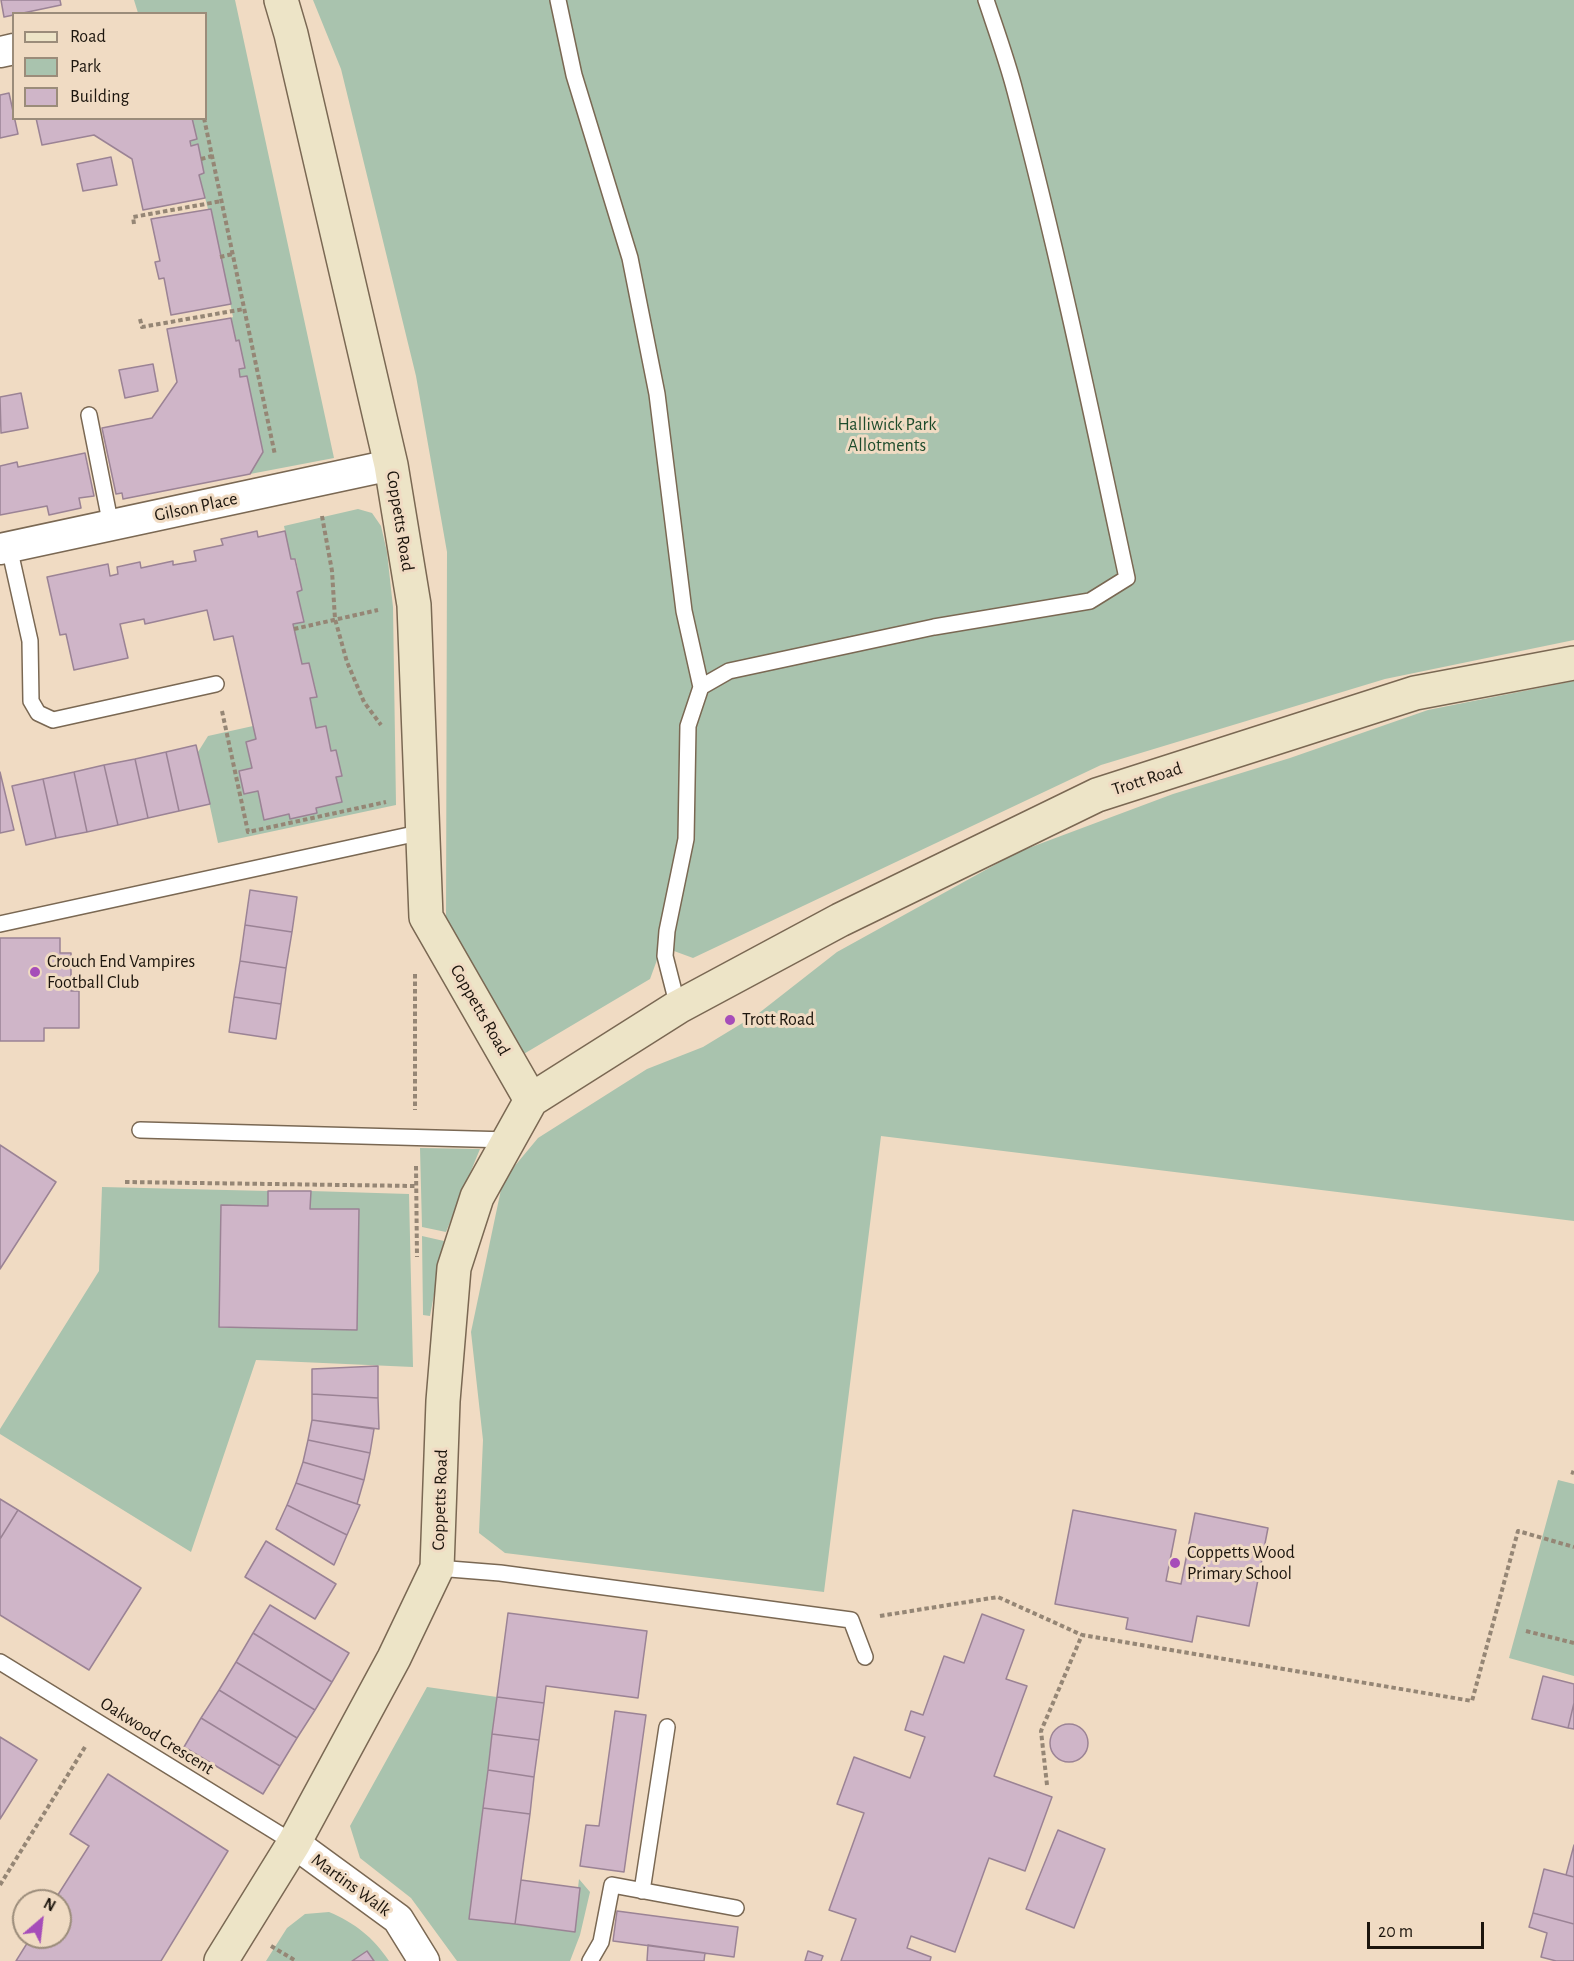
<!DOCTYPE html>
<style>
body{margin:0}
#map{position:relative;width:1574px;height:1961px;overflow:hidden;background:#f0dbc3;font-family:"Alegreya Sans",sans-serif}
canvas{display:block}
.legend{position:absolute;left:12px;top:12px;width:195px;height:108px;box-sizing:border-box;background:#f0dbc3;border:2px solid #9b8c7a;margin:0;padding:8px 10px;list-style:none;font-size:18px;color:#1c150d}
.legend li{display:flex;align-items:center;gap:12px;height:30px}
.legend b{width:30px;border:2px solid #9b8c7a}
.north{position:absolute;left:12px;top:1889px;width:60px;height:60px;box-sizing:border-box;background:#f0dbc3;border:2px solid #9b8c7a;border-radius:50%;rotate:28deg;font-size:16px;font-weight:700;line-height:24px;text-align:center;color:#1c150d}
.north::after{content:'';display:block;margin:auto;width:21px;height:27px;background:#a64db9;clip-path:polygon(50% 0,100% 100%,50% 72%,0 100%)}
.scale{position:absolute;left:1367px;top:1922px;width:117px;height:27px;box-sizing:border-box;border:3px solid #1c150d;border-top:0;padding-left:8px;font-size:18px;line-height:21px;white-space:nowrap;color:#1c150d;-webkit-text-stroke:4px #f0dbc3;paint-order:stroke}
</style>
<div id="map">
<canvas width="1574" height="1961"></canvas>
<ul class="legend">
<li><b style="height:8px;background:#ede4c7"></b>Road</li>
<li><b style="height:16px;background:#a9c3ae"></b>Park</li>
<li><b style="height:16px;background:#cfb5c8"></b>Building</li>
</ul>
<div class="north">N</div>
<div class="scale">20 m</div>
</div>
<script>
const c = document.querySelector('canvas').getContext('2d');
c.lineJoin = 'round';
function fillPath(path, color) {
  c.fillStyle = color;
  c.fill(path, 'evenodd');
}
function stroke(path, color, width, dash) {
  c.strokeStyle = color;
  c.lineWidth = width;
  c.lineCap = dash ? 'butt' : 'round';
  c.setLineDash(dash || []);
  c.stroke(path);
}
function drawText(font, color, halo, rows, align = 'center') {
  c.font = font + ' "Alegreya Sans",sans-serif';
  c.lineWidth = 6;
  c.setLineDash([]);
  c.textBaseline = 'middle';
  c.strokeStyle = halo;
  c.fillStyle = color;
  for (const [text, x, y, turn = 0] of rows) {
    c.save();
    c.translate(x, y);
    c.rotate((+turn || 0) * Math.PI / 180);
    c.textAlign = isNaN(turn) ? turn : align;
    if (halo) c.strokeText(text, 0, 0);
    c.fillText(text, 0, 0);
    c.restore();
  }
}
fillPath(new Path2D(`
 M134,0H235L334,458L250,474L262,451L247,376L240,377L239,369L245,368L239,341H236L231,318L233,317L211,209H208L199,175L204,173L190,141L196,139L192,119L206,118V14L138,13Z
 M313,0H1574V640L1385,679L1101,765L693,958L674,951L657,960L650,979L522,1055L446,921L447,552L416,376L341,69Z
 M358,509L372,513L381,526L387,552L393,607L396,805L218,843L198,752L208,736L253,726L256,739L246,742L265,819L289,814L290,819L316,813V808L342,802L336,777V750L331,751L326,726L316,728L310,698L317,696L309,663L302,664L293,624L303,622L297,592L302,590L296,559H291L284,526Z
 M1574,681V1221L881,1136L824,1592L505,1553L479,1533L483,1440L471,1332L503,1180L538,1138L647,1069L703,1047L759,1013L837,952L1018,852L1173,794L1290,758L1428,710Z
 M420,1148L480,1149L446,1232L422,1227Z
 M102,1187L268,1191V1206H221L219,1327L356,1330L358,1209H310L311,1191L409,1194L413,1367L256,1360L191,1552L0,1434V1429L99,1271Z
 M422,1236L444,1241L430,1316L423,1315Z
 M1558,1480L1574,1484V1676L1509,1658Z
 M427,1687L497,1697L469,1918L574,1932L580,1888H578L579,1879L590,1892L580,1935L570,1961H457L411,1898L360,1858L350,1826Z
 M329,1912C355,1923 373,1937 389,1961H266L287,1928L305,1914Z`), '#a9c3ae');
const building = new Path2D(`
 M1,0H60L61,5L4,17Z
 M9,93L18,134L0,138V95Z
 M36,118H192L197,139L190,141L191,146L198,144L204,173L199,175L205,198L143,210L132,159L94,135L42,145Z
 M111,157L117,185L83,191L77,164Z
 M211,209L231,304L171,315L164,278L159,279L155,262L160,261L151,219Z
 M231,318L236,341L239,340L245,368L239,369L240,377L247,376L263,452L250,474L123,499L122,493L116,494L102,428L152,418L177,382L167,329Z
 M153,364L158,391L125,398L119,370Z
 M21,393L28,428L1,433L0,397Z
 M85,453L94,496L79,498L81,508L49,515L47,506L0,515V466L17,462L18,467Z
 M257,531L258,537L285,531L291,559H295L302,590L297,592L304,622L293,624L302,664L309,663L317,697L310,698L316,728L326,726L331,751L336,750L342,776L336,777L342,802L316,808L317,813L290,819L289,814L264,820L258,791L244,794L239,771L252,768L246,742L256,739L233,636L214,640L207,610L145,624L144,619L120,624L128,658L74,670L66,634L60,635L47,577L108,564L110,576L118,574L117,567L140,562L141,568L173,561V565L196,561L194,551L223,545L221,539Z
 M196,745L210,804L179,811L166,752Z
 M166,752L179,811L148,818L135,759Z
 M135,759L148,818L118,825L104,765Z
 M104,765L118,825L87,832L74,772Z
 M0,772L14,830L0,833Z
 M74,772L87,832L56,838L43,779Z
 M43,779L56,838L26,845L12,786Z
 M250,890L297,897L292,932L245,925Z
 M245,925L292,932L286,968L240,961Z
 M0,938H60V953H71V991H79V1028H44V1041H0Z
 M240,961L286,968L281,1004L234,997Z
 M234,997L281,1004L276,1039L229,1032Z
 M0,1145L56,1182L0,1269Z
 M268,1191H311L310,1209H359L357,1330L219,1327L221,1205L268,1206Z
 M378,1366V1398L312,1394V1369Z
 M312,1394L378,1398L379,1429L312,1420Z
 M312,1420L374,1429L370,1453L308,1440Z
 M308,1440L370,1453L364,1480L303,1462Z
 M303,1462L364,1480L357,1504L296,1483Z
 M296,1483L360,1505L347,1535L287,1505Z
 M0,1499L18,1510L0,1539Z
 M287,1505L347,1535L334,1565L276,1529Z
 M18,1510L141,1588L89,1670L0,1615V1539Z
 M1073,1510L1176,1530L1166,1581L1181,1584L1195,1513L1268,1528L1249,1626L1197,1616L1192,1642L1126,1629L1128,1618L1055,1604Z
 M266,1541L336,1584L315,1619L245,1577Z
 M270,1605L349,1653L332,1682L253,1633Z
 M508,1613L647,1631L638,1698L546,1686L544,1703L497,1697Z
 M982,1614L1024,1630L1006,1679L1027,1686L994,1776L1052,1797L1025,1871L989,1858L955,1952L911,1936L907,1948L931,1957L930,1961H841L856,1919L829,1910L864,1813L837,1804L854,1757L910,1778L925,1737L905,1730L911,1711L923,1715L944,1656L964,1663Z
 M253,1633L332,1682L315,1710L236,1662Z
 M236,1662L315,1710L297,1738L219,1690Z
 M1543,1676L1574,1684V1703L1568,1728L1532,1719Z
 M219,1690L297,1738L280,1766L201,1718Z
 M497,1697L544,1703L539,1740L492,1734Z
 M1574,1703V1729L1568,1728Z
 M615,1711L646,1715L624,1872L580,1866L586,1825L599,1826Z
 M201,1718L280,1766L263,1794L184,1747Z
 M1050 1743a19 19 0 1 1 38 0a19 19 0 1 1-38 0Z
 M492,1734L539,1740L534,1777L488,1770Z
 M0,1737L37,1760L0,1819Z
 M488,1770L534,1777L530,1814L483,1808Z
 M108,1774L228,1851L161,1961H16L31,1937H60V1901H54L89,1846L70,1834Z
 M483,1808L530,1814L515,1924L469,1919Z
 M1058,1830L1105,1849L1074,1928L1026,1909Z
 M1574,1845V1877L1566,1875Z
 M1544,1869L1574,1877V1924L1533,1913Z
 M521,1880L580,1888L575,1932L515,1924Z
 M617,1911L738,1927L734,1957L613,1941Z
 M1533,1913L1574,1924V1961H1556L1541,1957L1547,1933L1529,1927Z
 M648,1945L705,1953L704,1961H647Z
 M367,1951L374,1961H352Z
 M808,1951L823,1956L821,1961H805Z`);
fillPath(building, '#cfb5c8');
stroke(building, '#9b8395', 1.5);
const lane = new Path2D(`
 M558,0L574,75L630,258L657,394L684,611L701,687L688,726L686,839L667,931L665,956L678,1007
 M89,415L111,526
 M9,547L30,641L31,701L38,713L53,720L216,684
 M701,687L729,671L934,627L1090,601L1127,578C1092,415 1058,252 1015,91C1007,60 996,30 986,0
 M0,924L423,832
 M140,1130L509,1140
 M437,1568L500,1573L851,1620L865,1657
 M0,1662L294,1843
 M642,1891L667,1727
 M590,1961L601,1942L612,1885L736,1908`);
const street = new Path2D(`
 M0,52L14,49
 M0,549L391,465
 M294,1843L398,1919L424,1961`);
const secondary = new Path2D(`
 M281,0L291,34L391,465L414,605L426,917L531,1100
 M221,1961L294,1843L394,1658L437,1568L443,1401L454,1268L477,1197L531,1100L678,1007L840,920L1097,795L1415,693L1574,663`);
stroke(lane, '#7a6853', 18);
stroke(street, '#7a6853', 33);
stroke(secondary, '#7a6853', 36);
stroke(new Path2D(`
 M204,118L275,455
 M201,159L212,156
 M134,224L133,217L222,201
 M220,257L233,254
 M140,319L142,327L244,309
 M322,516L332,571L335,619L347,662L364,702L381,725
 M294,629L378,610
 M222,711L248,832L386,802
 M415,974V1110
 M416,1166L417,1257
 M125,1182L416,1186
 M1571,1472L1574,1473
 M880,1616L998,1597L1082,1635
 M1526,1631L1574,1643
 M1047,1785L1041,1731L1082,1635L1472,1701L1518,1531L1574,1547
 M0,1885L85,1747
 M271,1946L296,1961`), '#958675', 4, [4.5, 3]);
stroke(lane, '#fff', 15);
stroke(street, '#fff', 30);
stroke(secondary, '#ede4c7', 33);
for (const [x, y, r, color] of [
 [35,972,6,"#a64db9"],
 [730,1020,6,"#a64db9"],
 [1175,1563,6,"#a64db9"]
]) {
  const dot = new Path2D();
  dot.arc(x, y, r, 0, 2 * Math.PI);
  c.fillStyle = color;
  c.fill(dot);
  stroke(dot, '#f0dbc3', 2);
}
drawText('18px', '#1e4c2c', '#f0dbc3', [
 ["Halliwick Park",887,425],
 ["Allotments",887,446]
]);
drawText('18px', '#1c150d', '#f0dbc3', [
 ["Gilson Place",196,507,-12],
 ["Coppetts Road",400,521,81],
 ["Trott Road",1147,779,-18],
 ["Coppetts Road",480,1010,60],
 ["Coppetts Road",440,1500,-88],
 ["Oakwood Crescent",157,1736,32],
 ["Martins Walk",351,1885,36]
]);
drawText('18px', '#1c150d', '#f0dbc3', [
 ["Crouch End Vampires",47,962],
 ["Football Club",47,983],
 ["Trott Road",742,1020],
 ["Coppetts Wood",1187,1553],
 ["Primary School",1187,1574]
], 'left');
</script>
